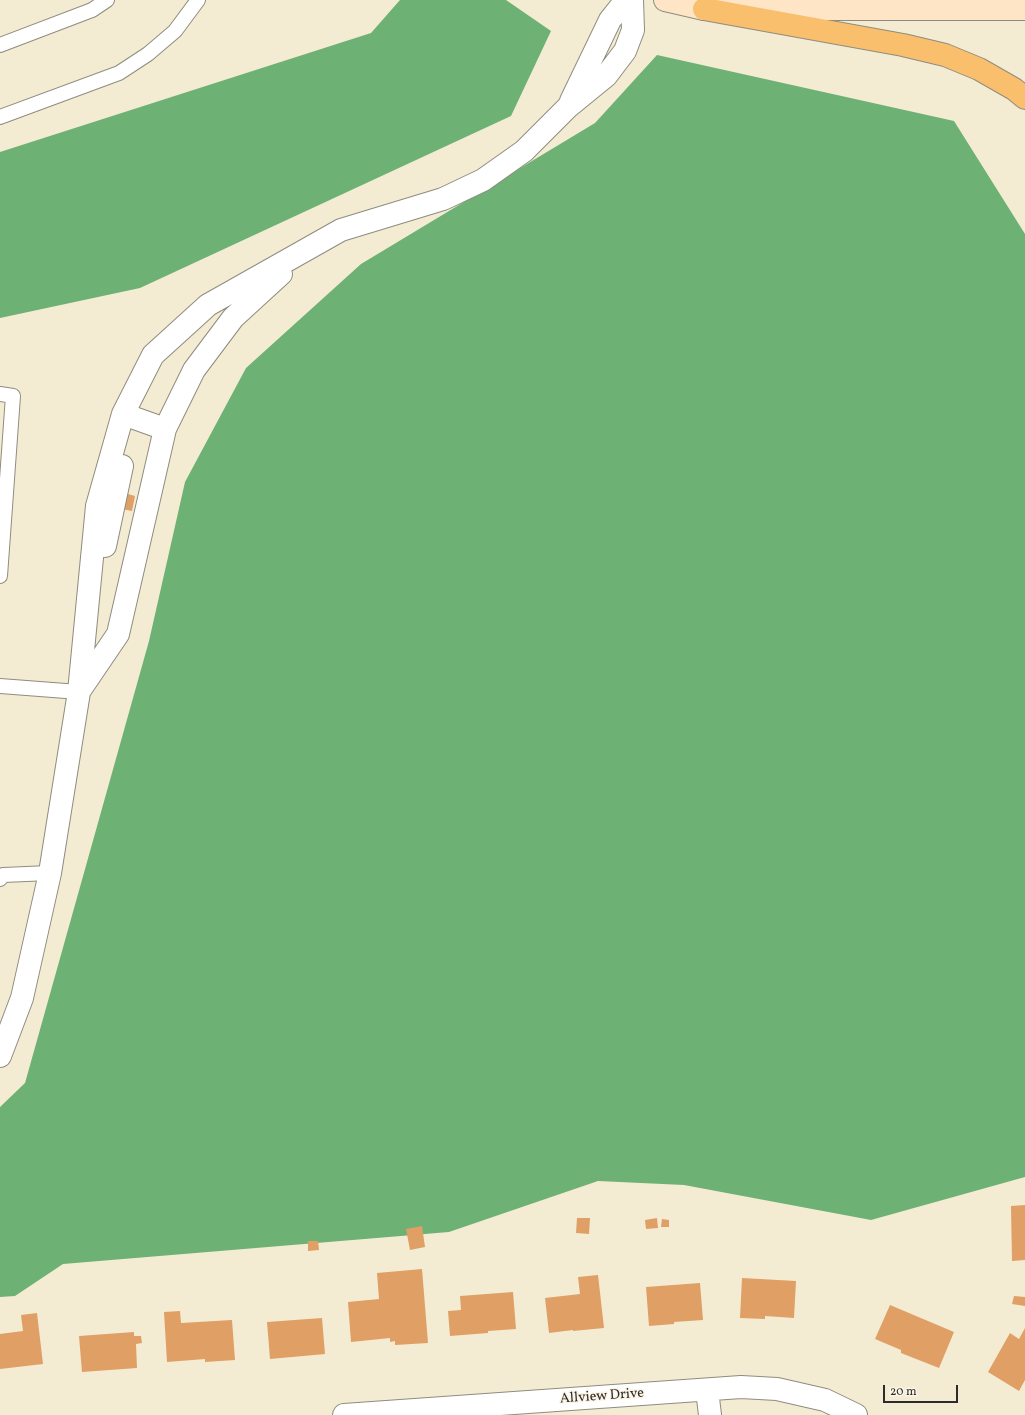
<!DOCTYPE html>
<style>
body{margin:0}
#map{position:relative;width:1025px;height:1415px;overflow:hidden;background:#f3ecd3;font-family:Vollkorn,serif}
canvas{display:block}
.scale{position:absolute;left:883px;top:1385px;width:75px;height:18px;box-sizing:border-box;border:2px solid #2b2b2b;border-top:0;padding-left:5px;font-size:12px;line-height:14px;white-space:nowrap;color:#2b2b2b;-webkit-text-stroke:3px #fcf5e5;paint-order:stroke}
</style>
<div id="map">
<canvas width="1025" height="1415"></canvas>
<div class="scale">20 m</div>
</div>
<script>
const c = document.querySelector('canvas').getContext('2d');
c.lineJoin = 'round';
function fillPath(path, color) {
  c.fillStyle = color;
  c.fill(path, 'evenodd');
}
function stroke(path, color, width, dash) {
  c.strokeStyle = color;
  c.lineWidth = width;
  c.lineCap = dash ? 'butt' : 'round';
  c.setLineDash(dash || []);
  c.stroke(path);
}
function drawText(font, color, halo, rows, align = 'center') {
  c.font = font + ' Vollkorn,serif';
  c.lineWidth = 3;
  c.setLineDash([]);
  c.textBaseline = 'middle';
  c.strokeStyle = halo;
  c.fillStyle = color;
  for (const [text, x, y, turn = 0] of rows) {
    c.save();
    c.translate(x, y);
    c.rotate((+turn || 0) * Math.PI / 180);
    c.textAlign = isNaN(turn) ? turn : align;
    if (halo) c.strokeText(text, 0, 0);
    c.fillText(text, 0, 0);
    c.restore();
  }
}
fillPath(new Path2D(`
 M400,0H506L551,31L511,116L140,288L0,318V152L371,33Z
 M657,55L954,121L1025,234V1177L871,1220L684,1185L598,1181L449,1232L63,1264L15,1296L0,1297V1107L25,1083L149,641L185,482L246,368L361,264L595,123Z`), '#6eb174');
fillPath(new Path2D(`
 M121,492L135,496L132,511L117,508Z
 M1025,1205V1260L1012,1261L1011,1206Z
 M577,1218H590L589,1234L576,1233Z
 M657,1218L658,1228L646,1229L645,1220Z
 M662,1219L669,1220V1227H661Z
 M422,1226L425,1247L410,1250L406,1229Z
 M308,1241H318L319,1250L308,1251Z
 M422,1269L428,1343L395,1345V1341L390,1342V1338L351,1342L348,1302L379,1299L377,1273Z
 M598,1275L604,1328L573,1331V1330L549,1333L545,1298L580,1294L578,1277Z
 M742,1278L796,1281L794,1318L765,1316V1319L740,1318Z
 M700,1283L703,1320L674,1322V1324L649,1326L646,1287Z
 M513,1292L516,1329L488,1331V1333L450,1336L448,1311L461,1310L460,1296Z
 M1014,1296L1025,1297V1306L1012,1304Z
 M890,1305L954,1332L939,1368L901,1353V1350L875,1339Z
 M180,1311L181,1323L232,1320L235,1360L205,1362V1359L167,1362L164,1312Z
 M37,1313L43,1364L0,1369V1334L23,1331L21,1315Z
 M322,1318L325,1354L270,1359L267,1322Z
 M1025,1328V1380L1019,1391L988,1372L1010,1333L1019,1339Z
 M134,1332V1336H141L142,1343L136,1344L137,1368L82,1372L79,1336Z`), '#e09f65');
const lane = new Path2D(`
 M0,45L92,10L107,0
 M0,117L119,73L148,54L175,31L198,0
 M0,394L13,396L0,576
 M0,686L79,692
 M0,879L3,875L50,873`);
const street = new Path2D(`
 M571,101L610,20L626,0
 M123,414L165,429
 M105,546L122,466
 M80,690L118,634L165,429L194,370L233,318L281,274
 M0,1056L22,998L50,873L79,692L97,506L123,414L153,355L208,305L341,230L443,199L483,180L524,151L568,107L606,76L625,51L633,30L632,0
 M707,1390L710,1415
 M344,1415L741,1387L777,1389L825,1400L856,1415`);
const secondary = new Path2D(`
 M665,0L704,9H1025`);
const primary = new Path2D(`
 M704,9L903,45L945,55L979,69L1014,89L1025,98`);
stroke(lane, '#8f8c7f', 16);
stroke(street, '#8f8c7f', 24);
stroke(secondary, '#8f8c7f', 24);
stroke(primary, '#8f8c7f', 24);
stroke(lane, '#fff', 14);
stroke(street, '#fff', 22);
stroke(secondary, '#fde5c5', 22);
stroke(primary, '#f9bf6d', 22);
drawText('14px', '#2b2b2b', '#fcf5e5', [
 ["Allview Drive",602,1397,-4]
]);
</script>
